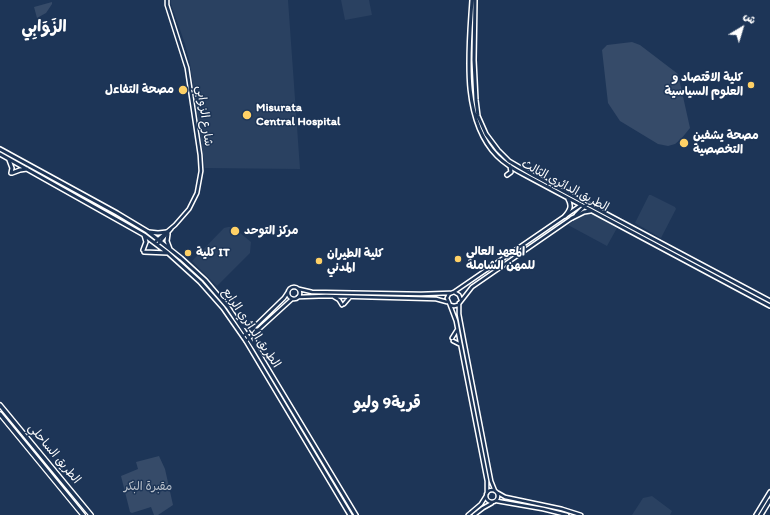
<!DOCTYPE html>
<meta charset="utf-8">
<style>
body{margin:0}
#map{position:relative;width:770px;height:515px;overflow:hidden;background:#1d3557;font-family:Itim,"Playpen Sans Arabic",sans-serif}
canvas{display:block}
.north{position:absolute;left:722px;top:8px;width:40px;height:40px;-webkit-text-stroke:3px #1d3557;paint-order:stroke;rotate:38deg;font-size:11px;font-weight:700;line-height:16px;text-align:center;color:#fff}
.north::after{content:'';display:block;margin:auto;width:14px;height:18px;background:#fff;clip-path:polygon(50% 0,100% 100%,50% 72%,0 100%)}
</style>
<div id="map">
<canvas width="770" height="515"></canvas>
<div class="north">ش</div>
</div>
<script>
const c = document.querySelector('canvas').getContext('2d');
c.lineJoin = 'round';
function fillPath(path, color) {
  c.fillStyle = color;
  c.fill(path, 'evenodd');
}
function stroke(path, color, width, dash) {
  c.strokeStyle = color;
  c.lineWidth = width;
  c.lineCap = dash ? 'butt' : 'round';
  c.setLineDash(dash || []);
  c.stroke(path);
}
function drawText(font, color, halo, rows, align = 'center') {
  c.font = font + ' Itim,"Playpen Sans Arabic",sans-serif';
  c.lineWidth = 3;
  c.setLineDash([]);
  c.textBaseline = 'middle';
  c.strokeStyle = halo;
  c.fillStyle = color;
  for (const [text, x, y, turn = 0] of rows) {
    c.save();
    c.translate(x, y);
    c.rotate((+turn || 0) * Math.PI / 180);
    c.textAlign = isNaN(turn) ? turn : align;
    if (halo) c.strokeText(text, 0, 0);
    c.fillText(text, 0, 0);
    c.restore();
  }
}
fillPath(new Path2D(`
 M171,0H288L300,169L205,168L190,63L185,44L171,4Z
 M341,0H369L372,15L345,20Z
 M649,195H651L675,207L676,209L661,238L635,223Z
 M590,213L617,228L607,246L568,225L583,214Z
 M228,227H233L251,242L250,253L217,286L192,261L224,228Z
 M652,496L672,511L670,515H632L643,498Z`), '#2a4161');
fillPath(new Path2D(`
 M52,2V4L46,13L37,18L34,7Z
 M632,42L640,45L678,74L690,128L681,139L675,144L668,146L658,144L620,121L608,103L602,50L607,45Z
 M159,456L165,469L173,505L158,515H154L151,507L132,513L130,512L121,476L138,469L136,462Z`), '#364b69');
const secondary = new Path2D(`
 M576,215L587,204
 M155,242L175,225L189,209L197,193L201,171L200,155L187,68L167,5V0
 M158,244L171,229
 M288 293a6 6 0 1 1 12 0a6 6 0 1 1-12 0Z
 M299,289L312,292L421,294L450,293
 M454,292L581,205
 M298,297L326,296L436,299L447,302
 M334,297L339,300L342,305
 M461,300L459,295L454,292L449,294L447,298L450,305L454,306L458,305L472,287L572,218
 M459,303V314L464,341L491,481L495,491
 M344,304L350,297
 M450,305L456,321L459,337L487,481V493
 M243,336L248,333L284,298L288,292
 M452,338L457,330
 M246,341L292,299
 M453,341L459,344
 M486 496a6 6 0 1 1 12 0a6 6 0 1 1-12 0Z
 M498,493L505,497L562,509L581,515
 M497,501L543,509L567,515
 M468,515L481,504L486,496
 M474,515L483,508L492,503`);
const primary = new Path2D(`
 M472,0C469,49 460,118 497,156C505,164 515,170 525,175L770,306
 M475,0L474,60L476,100L478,116L486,134L498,150L509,161L533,175L770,301
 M0,149L117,213L147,231L181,258L205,280L228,307L256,349L356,515
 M0,154L144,235L168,253L200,282L223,308L246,341L350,515
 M9,160L12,168L11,173
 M12,173L20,170L27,169
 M507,175L511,172L510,166
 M565,216C570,210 572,206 568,199
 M572,218L584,212L590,211
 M149,232L158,233L167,232
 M168,234L167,241L170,249
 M143,250L146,242L144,235
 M144,252L168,253
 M241,325L249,328L254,327
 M255,345L254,339L257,330
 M756,515L770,492
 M761,515L770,500`);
const highway = new Path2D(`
 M0,405L91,515
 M0,414L83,515`);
stroke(secondary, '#fff', 5.5);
stroke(primary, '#fff', 6);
stroke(highway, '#fff', 6);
stroke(secondary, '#1d3557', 2.5);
stroke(primary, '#1d3557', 3);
stroke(highway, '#1d3557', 3.5);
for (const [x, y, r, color] of [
 [751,85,4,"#ffd166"],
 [183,90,5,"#ffd166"],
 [247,115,5,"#ffd166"],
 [684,143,5,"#ffd166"],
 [235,231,5,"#ffd166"],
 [188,253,4,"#ffd166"],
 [458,259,4,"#ffd166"],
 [319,261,4,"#ffd166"]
]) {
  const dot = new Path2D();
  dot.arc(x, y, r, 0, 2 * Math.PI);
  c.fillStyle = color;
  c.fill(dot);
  stroke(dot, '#1d3557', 1.5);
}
drawText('bold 12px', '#fff', '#1d3557', [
 ["كلية الاقتصاد و",743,78,"right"],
 ["العلوم السياسية",743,92,"right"],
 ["مصحة التفاءل",174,90,"right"],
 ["Misurata",256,108],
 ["Central Hospital",256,122],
 ["مصحة يشفين",693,136],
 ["التخصصية",693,150],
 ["مركز التوحد",244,231],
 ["المعهد العالي",466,252],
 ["للمهن الشامله",466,266],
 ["كلية IT",196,253],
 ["كلية الطيران",327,254],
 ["المدني",327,268]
], 'left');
drawText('12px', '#fff', '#1d3557', [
 ["شارع الزوابي",204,116,82],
 ["الطريق الدائري الثالث",565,186,28],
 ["الطريق الدائري الرابع",251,328,56],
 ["الطريق الساحلي",54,454,50]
]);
drawText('12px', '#b9c0ca', '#1d3557', [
 ["مقبرة البكر",148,487]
]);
drawText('bold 16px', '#fff', '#1d3557', [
 ["الزَوَابِي",44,28],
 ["قرية9 وليو",387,404]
]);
</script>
